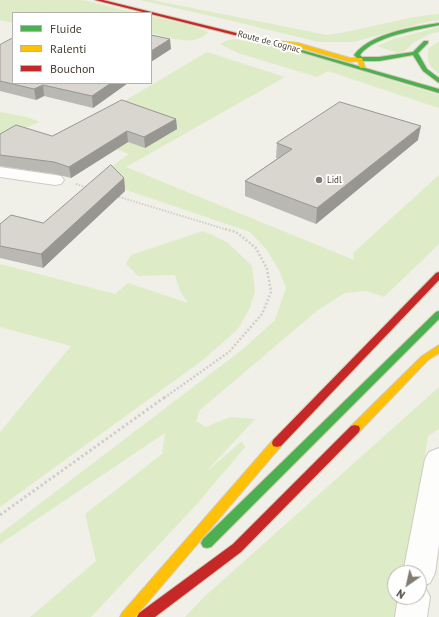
<!DOCTYPE html>
<style>
body{margin:0}
#map{position:relative;width:439px;height:617px;overflow:hidden;background:#f0efe8;font-family:"PT Sans",sans-serif}
canvas{display:block}
.legend{position:absolute;left:12px;top:12px;width:140px;height:72px;box-sizing:border-box;background:#fff;border:1px solid #b5b3ae;margin:0;padding:5px 7px;list-style:none;font-size:12px;color:#474034}
.legend li{display:flex;align-items:center;gap:8px;height:20px}
.legend b{width:20px;border:1px solid #b5b3ae}
.north{position:absolute;left:387px;top:565px;width:40px;height:40px;box-sizing:border-box;background:#fff;border:1px solid #b5b3ae;border-radius:50%;rotate:214deg;font-size:11px;font-weight:700;line-height:16px;text-align:center;color:#474034}
.north::after{content:'';display:block;margin:auto;width:14px;height:18px;background:#827d73;clip-path:polygon(50% 0,100% 100%,50% 72%,0 100%)}
</style>
<div id="map">
<canvas width="439" height="617"></canvas>
<ul class="legend">
<li><b style="height:5px;background:#4caf50"></b>Fluide</li>
<li><b style="height:5px;background:#ffc107"></b>Ralenti</li>
<li><b style="height:5px;background:#c62828"></b>Bouchon</li>
</ul>
<div class="north">N</div>
</div>
<script>
const c = document.querySelector('canvas').getContext('2d');
c.lineJoin = 'round';
function fillPath(path, color) {
  c.fillStyle = color;
  c.fill(path, 'evenodd');
}
function stroke(path, color, width, dash) {
  c.strokeStyle = color;
  c.lineWidth = width;
  c.lineCap = dash ? 'butt' : 'round';
  c.setLineDash(dash || []);
  c.stroke(path);
}
function drawText(font, color, halo, rows, align = 'center') {
  c.font = font + ' "PT Sans",sans-serif';
  c.lineWidth = 4;
  c.setLineDash([]);
  c.textBaseline = 'middle';
  c.strokeStyle = halo;
  c.fillStyle = color;
  for (const [text, x, y, turn = 0] of rows) {
    c.save();
    c.translate(x, y);
    c.rotate((+turn || 0) * Math.PI / 180);
    c.textAlign = isNaN(turn) ? turn : align;
    if (halo) c.strokeText(text, 0, 0);
    c.fillText(text, 0, 0);
    c.restore();
  }
}
fillPath(new Path2D(`
 M0,0H83L137,13H13V23L0,20Z
 M140,0H152L327,35C365,30 401,17 439,14V20L422,23L354,42H318L237,22Z
 M151,16L193,26L208,32C194,48 169,37 151,33Z
 M439,27V32L430,34L413,43L405,51L398,53L377,46L394,39Z
 M234,39L248,41L291,50L439,95V108L328,71L317,77L238,53L220,44L225,41Z
 M439,41V74C429,66 426,61 429,48Z
 M207,52L285,77L126,167L354,260L353,253L439,175V244L384,297L366,291L345,293L318,310L200,410L196,421L206,427L230,417L255,419L205,473L242,441L245,447L197,504L91,617H30L96,561L85,514L162,454L165,433L0,544V534L243,349L275,320L286,288L279,270L266,249L250,232L94,179L129,154L72,132Z
 M0,112L27,117L40,122L0,137Z
 M203,231L227,242L252,266L255,291L250,308L238,329L203,360L0,507V432L71,346L0,327V264L115,294L128,283L188,303L180,291L175,275L138,276L126,264L131,255Z
 M439,387V429L428,436L406,573H395V597H402L399,617H185L203,598Z`), '#ddecc7');
const street = new Path2D(`
 M0,167L55,175L61,176L64,180L61,184L55,185L0,177Z
 M439,448V545L435,573L430,583L422,586L425,587L430,597L427,617H395L398,597H419V573H403L425,459L429,452Z`);
const fast = new Path2D(`
 M439,23V25C417,30 374,36 360,55L362,57H379L413,52L424,41H428V43L418,53L427,69L439,78V83L423,71L413,55L379,61H360L354,55C370,33 414,27 439,23Z
 M284,45L439,89V93L284,47Z
 M439,311V319L211,547L207,548L203,547L201,543L203,539L436,312Z`);
const slow = new Path2D(`
 M277,41L298,43L350,58H362L365,67L360,68L358,61L350,62L298,47L275,44V42Z
 M439,345V353L428,360L359,432L355,433L351,432L350,429L351,426L422,356Z
 M277,439L281,440L282,443L281,446L135,617H120L122,613L273,440Z`);
const jam = new Path2D(`
 M95,0H103L289,46L286,48Z
 M439,272V280L281,446L277,447L273,446L272,443L273,440L436,273Z
 M355,425L359,426L360,429L359,432L241,552L155,617H137L139,613L233,544L351,426Z`);
stroke(street, '#cdcbc4', 2);
stroke(fast, '#d3cbb5', 2);
stroke(slow, '#d3cbb5', 2);
stroke(jam, '#d3cbb5', 2);
stroke(new Path2D(`
 M76,184L88,188
 M116,196L228,230`), '#d1cfca', 2, [1.5, 1.5]);
stroke(new Path2D(`
 M164,398L229,352L262,314L271,292L267,269L256,248L236,232L225,229`), '#d1cfca', 2.5, [2, 2]);
stroke(new Path2D(`
 M0,515L165,397`), '#d1cfca', 3, [2.5, 2.5]);
fillPath(street, '#fdfdfc');
fillPath(fast, '#4caf50');
fillPath(slow, '#ffc107');
fillPath(jam, '#c62828');
fillPath(new Path2D(`
 M0,45L13,83H128L93,108L44,96L36,100L0,91Z
 M176,119L177,129L145,148L128,142L71,178L55,174L0,166V134L52,136Z
 M418,140L316,224L245,196V181L278,158H276L277,143Z
 M124,178L125,191L43,268L0,258V224L43,223Z`), '#bab8b2');
fillPath(new Path2D(`
 M170,39L171,49L151,62V51Z
 M111,83H128L93,108L92,96Z
 M43,85L44,96L36,100L34,89Z
 M176,119L177,129L145,148L144,137Z
 M421,126L418,140L316,224L317,208Z
 M127,131L128,142L71,178L69,167Z
 M124,178L125,191L43,268L41,254Z`), '#979691');
const building = new Path2D(`
 M151,35L170,39L151,51Z
 M13,38V83H111L92,96L43,85L34,89L0,81V45Z
 M122,100L176,119L144,137L127,131L69,167L54,162L0,155V134L16,125L52,136Z
 M340,102L421,126L317,208L245,181L292,149L277,143Z
 M111,165L124,178L41,254L0,246V224L11,215L43,223Z`);
fillPath(building, '#d8d6cf');
stroke(building, '#979691', 1);
for (const [x, y, r, color] of [
 [319,180,4,"#827d73"]
]) {
  const dot = new Path2D();
  dot.arc(x, y, r, 0, 2 * Math.PI);
  c.fillStyle = color;
  c.fill(dot);
  stroke(dot, '#fff', 1.5);
}
drawText('9px', '#474034', '#fff', [
 ["Route de Cognac",269,42,15]
]);
drawText('9px', '#474034', '#fff', [
 ["Lidl",327,180]
], 'left');
</script>
